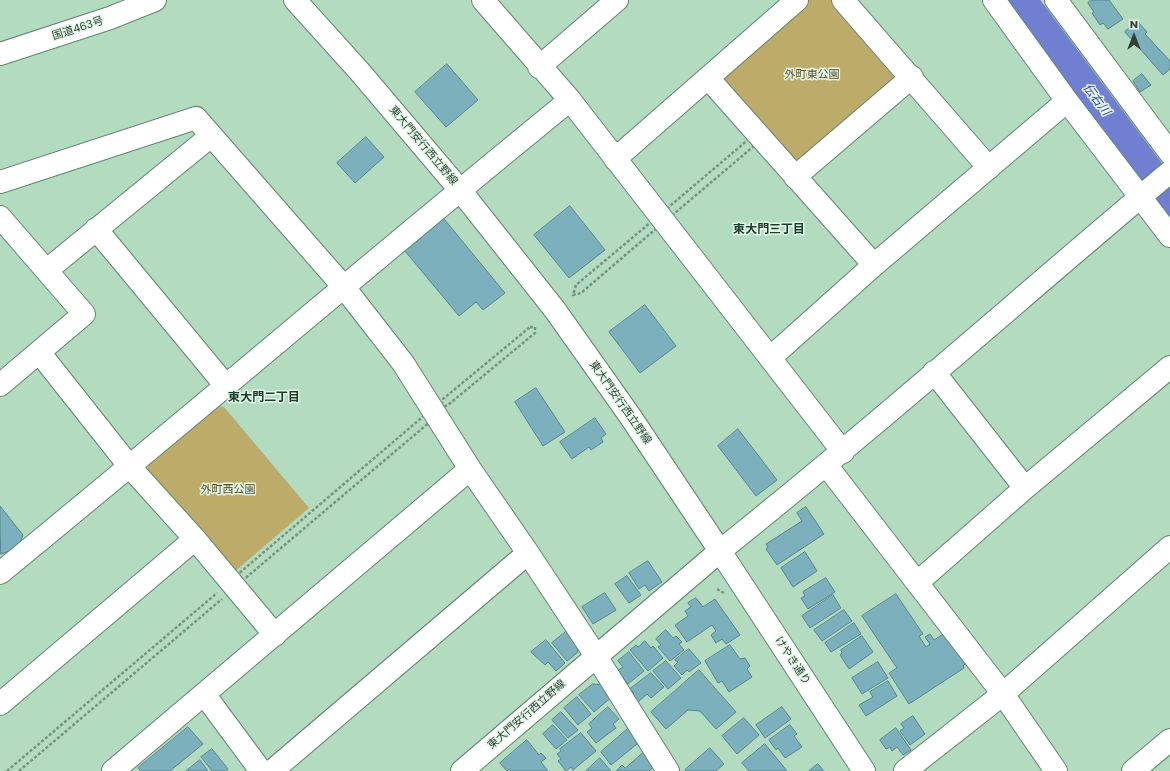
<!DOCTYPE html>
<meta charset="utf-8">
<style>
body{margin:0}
#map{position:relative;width:1170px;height:771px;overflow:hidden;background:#b3dbbf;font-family:Poppins,sans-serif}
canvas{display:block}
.north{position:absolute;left:1114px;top:16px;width:40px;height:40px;-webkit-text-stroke:3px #e2f7e8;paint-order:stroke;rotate:0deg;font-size:11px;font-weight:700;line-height:16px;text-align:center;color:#314136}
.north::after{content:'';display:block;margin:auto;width:14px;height:18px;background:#314136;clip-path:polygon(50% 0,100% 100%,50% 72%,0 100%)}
</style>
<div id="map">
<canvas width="1170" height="771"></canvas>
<div class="north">N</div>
</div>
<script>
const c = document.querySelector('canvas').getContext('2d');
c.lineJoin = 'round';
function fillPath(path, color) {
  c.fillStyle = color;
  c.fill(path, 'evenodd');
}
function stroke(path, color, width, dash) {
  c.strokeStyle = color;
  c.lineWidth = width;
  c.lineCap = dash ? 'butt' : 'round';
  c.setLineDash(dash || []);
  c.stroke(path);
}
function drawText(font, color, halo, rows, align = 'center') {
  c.font = font + ' Poppins,"Noto Sans JP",sans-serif';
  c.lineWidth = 3;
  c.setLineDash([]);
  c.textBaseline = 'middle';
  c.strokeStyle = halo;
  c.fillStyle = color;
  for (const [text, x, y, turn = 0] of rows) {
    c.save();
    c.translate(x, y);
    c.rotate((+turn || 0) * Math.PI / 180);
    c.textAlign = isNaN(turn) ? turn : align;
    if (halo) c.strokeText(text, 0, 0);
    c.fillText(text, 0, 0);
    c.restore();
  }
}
fillPath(new Path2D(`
 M805,0H835L899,76L799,168L719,81Z
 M217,406L224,407L309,508L233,573L148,471V463Z`), '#bdab6a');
stroke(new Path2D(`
 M1021,0L1170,200`), '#717fd3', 31);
const building = new Path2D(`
 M1091,0H1109L1123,19L1108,29L1103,23L1100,25L1092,13L1094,12L1088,3Z
 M1137,21L1147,32L1145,34L1170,61V69L1163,75L1125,32Z
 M447,64L478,100L446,127L415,92Z
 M1142,74L1151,85L1140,92L1133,81Z
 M366,137L384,157L355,183L337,163Z
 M570,206L605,250L569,278L534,235Z
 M444,219L505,293L483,310L476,302L459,316L405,251Z
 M645,305L676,346L640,373L609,332Z
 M536,388L565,432L543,446L515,402Z
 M595,418L606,434L601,438L603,442L591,450L589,447L572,459L560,442Z
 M738,429L777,480L756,496L718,446Z
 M0,506L23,535L20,543L12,550L1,554Z
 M806,507L824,534L777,565L766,549L768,547L766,544L802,521L797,513Z
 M805,552L817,571L793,587L781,568Z
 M648,561L662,582L649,591L645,585L639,589L629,573Z
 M627,576L641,595L629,603L615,584Z
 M826,578L835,592L808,609L801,598L805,596L803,592Z
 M605,593L616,610L593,624L582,607Z
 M896,594L923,634L919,636L926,647L930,644L925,637L930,634L934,640L945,633L965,664L963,666L964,668L909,704L889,673L897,668L862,616Z
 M833,595L841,608L810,628L802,616Z
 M696,598L703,607L715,599L740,635L726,644L722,639L716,643L711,635L716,631L712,625L687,642L675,625L688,616L685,611L691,607L688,603Z
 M844,610L852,621L822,641L814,630Z
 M854,623L861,634L831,652L825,643Z
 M666,630L673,638L676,636L682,642L679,644L684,650L670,661L658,647L661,645L656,639Z
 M567,631L579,644L577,653L567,661L552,643Z
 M862,636L873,652L849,669L840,655L842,653L841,650Z
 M546,640L565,663L556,671L548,662L545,665L531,652Z
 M645,641L651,648L653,646L663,658L648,671L630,650L636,645L638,647Z
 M730,645L740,659L745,658L750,666L747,669L752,677L729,692L722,681L718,683L705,661Z
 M689,649L701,663L689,672L687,670L682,675L674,666L678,662L675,660Z
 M629,652L644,671L628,684L617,671L623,667L618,661Z
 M666,661L681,678L668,689L653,671Z
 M878,662L888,678L862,694L852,678Z
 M699,670L736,712L716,729L700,711L688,710L666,729L651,712Z
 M651,673L664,687L651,698L647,694L638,702L632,695L634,693L630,689Z
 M888,681L897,696L866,716L859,705L873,697L870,692Z
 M593,684L603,685L613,696L594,712L579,695Z
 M577,697L591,714L578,725L564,708Z
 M608,707L619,719L613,724L616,728L596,743L587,732L592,728L589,724Z
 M782,707L791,719L765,738L756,725Z
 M561,712L578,730L568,738L552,720Z
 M913,716L925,734L910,745L900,731L904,728L901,724Z
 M744,718L759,735L737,754L722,736Z
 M553,725L567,740L556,749L543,734Z
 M790,725L797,734L794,736L802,747L785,758L778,748L776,750L769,740Z
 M631,726L642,740L611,765L601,752Z
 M188,727L203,744L170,771H141L138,768Z
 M896,728L911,750L903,755L897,747L892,751L890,747L886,749L880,740Z
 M581,733L596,751L573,770L571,767L566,771L558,761L561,759L557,754L561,751L560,749Z
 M527,740L539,755L541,753L546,758L541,762L548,771H511L509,769L507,771L500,763Z
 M765,744L787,771H749L742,763Z
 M710,748L724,764L716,771H686L685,770Z
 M212,749L228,769L225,771H212L201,757Z
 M644,752L656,765L649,771H616L622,765L625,768Z
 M600,758L611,771H586Z
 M200,760L208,771H186Z
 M818,764L824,771H809Z`);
fillPath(building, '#7db0bd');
stroke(building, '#548693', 1);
const minor = new Path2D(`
 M483,0L570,100L843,452
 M843,0L989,168
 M994,0L1067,101L1170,236
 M1056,0L1170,153
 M539,67L617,0
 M708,78L874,265
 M615,159L797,0
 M795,177L912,77
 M0,182L196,118L343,286L403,363L470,469L528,553L596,656L668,771
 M0,217L84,314L0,385
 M96,229L226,386
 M47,270L211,136
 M39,352L130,467L195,539L275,635
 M770,358L874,265L1067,101
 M934,372L1025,488
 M827,466L1003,694L1056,771
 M0,573C191,417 378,256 570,100
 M918,582L1025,488L1170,367
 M204,694L261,771
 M0,704L195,539
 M113,771L470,469
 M272,771L528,553
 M864,771L720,551C873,429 1020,298 1170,172
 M905,771L1003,694L1170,547
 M1133,771L1170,740`);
const major = new Path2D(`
 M295,0L360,72L460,190L555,310L630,416L720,551L462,771`);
const highway = new Path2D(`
 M0,54L110,18L155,0`);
stroke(minor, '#60866c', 24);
stroke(major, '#60866c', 24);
stroke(highway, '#60866c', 24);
stroke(new Path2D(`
 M749,139L754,141V146L669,218L665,216L664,211Z
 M651,222L656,224L657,228L581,293L573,295L576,285Z
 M530,327H535V333L448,405L441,408L443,399Z
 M426,414L431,416V421L242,581L239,580L237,575Z
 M717,589L724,593
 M7,771L217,593
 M19,771L222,599`), '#77937f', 2.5, [3, 2]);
stroke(minor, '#fff', 22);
stroke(major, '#fff', 22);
stroke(highway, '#fff', 22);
drawText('11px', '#314136', '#e2f7e8', [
 ["国道463号",78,29,-18],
 ["東大門安行西立野線",423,146,50],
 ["東大門安行西立野線",620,403,55],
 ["けやき通り",792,661,57],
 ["東大門安行西立野線",527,715,-41]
]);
drawText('11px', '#564b20', '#e2f7e8', [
 ["外町東公園",812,75],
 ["外町西公園",228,490]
]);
drawText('italic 12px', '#363b9e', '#e2f7e8', [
 ["伝右川",1096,100,53]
]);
drawText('bold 12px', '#193d27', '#e2f7e8', [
 ["東大門三丁目",769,230],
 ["東大門二丁目",264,398]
]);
</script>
